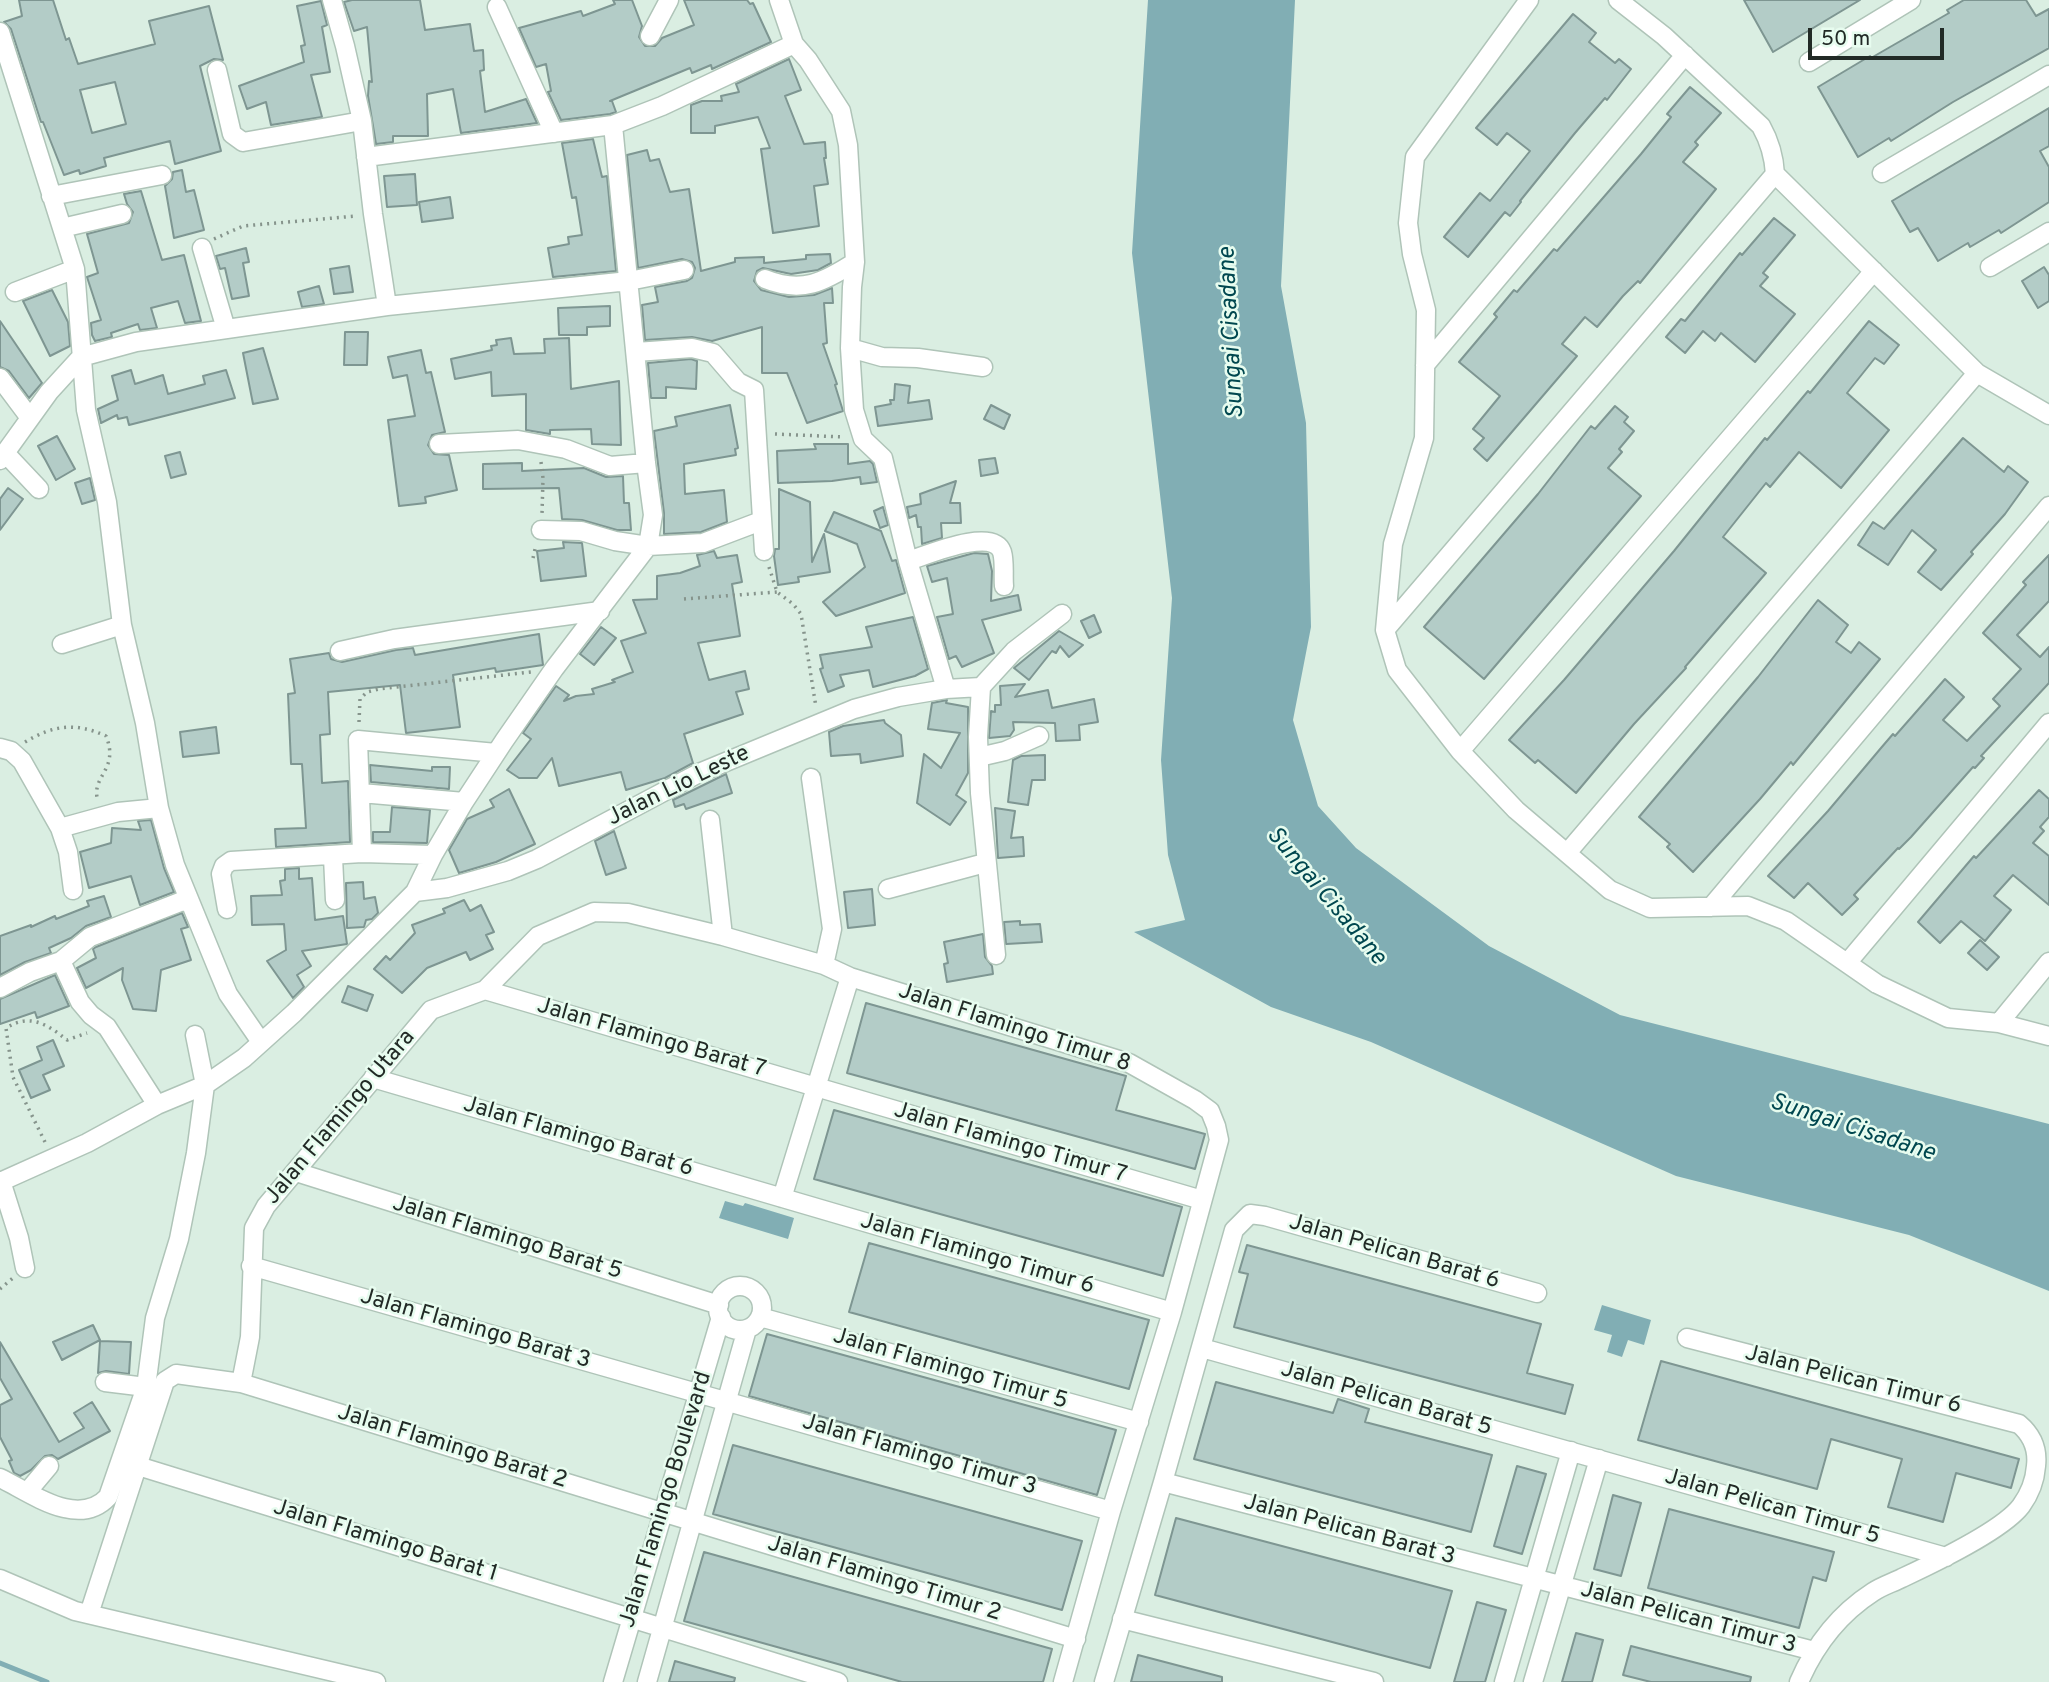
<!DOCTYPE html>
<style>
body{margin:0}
#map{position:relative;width:2049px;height:1682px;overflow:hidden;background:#daeee2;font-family:Overpass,sans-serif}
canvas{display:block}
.scale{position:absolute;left:1808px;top:28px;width:136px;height:32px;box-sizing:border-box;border:4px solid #222a26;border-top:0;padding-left:9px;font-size:21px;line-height:24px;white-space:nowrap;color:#222a26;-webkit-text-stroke:5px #e7fcef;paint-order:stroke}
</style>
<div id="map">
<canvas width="2049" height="1682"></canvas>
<div class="scale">50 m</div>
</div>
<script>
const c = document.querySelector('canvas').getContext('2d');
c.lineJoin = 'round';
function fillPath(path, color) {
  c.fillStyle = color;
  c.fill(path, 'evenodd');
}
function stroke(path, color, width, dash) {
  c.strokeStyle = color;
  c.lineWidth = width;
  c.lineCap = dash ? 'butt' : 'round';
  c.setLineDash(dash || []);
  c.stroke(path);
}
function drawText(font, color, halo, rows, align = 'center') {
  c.font = font + ' Overpass,sans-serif';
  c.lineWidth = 5;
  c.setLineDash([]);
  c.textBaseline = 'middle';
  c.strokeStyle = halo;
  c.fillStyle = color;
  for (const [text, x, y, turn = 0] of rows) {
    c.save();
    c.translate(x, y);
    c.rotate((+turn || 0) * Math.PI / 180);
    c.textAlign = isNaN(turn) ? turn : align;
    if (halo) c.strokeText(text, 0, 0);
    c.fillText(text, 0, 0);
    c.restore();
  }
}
fillPath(new Path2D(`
 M1148,0H1295L1281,286L1306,423L1311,627L1293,720L1318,806L1356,848L1489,946L1620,1015L2049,1124V1291L1909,1235L1676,1176L1371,1042L1271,1007L1134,932L1185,920L1168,855L1161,760L1172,598L1132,253Z
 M725,1201L743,1206L745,1203L794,1218L788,1239L719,1218Z
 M1602,1305L1651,1320L1644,1345L1628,1340L1622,1357L1607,1352L1612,1335L1594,1330Z`), '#81aeb4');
stroke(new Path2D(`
 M0,1663L47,1682`), '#81aeb4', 5);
const building = new Path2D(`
 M19,0H53L66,40L69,38L78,64L155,44L149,21L209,6L223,60L214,59L200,66L221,151L175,164L170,141L104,158L106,166L80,174L79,170L64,175L43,122H41L11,29L4,22L22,16ZM115,82L126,124L92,133L80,90Z
 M352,0H420L425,30L470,24L474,51L483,50L484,70L480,71L485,112L526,99L537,123L461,133L453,89L427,94L428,136H393V142L376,144L368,96L369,81L372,82L367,27L354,31L344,2Z
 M613,0H632L642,26L639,37L645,46H655L662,38L694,25L684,0H747L750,4L753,3L771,42L712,69L711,65L692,73L690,68L610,101H612L616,112L610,114L561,120L548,92L551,91L546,64L536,67L519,28L581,11L583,16L615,4Z
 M1744,0H1860L1773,52Z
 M1964,0H2026L2036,16L2049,9V48L1953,102L1891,141L1889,138L1858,157L1818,87L1870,56L1871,58L1949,13L1947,10Z
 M321,1L327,25L322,27L330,72L311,75L322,117L271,125L266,102L247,109L239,86L304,62L301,46L305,45L297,6Z
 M1573,14L1596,33L1589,42L1615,63L1619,59L1631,69L1607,100L1605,98L1575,133L1520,201L1521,202L1510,216L1505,212L1468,257L1444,237L1480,193L1490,201L1530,151L1507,133L1497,145L1476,128Z
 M789,59L801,90L785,96L804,144L825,142L826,158H824L828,184L814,186L819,226L773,233L761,149L770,148L758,117L715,126V133H691V105L702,101H722L721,96L739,92L736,84Z
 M1690,87L1721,113L1695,142L1698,145L1683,162L1716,189L1640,283L1638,281L1623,296L1597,327L1585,317L1562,344L1577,356L1487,461L1474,449L1484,438L1473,429L1500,396L1459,362L1497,317L1494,314L1514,290L1517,292L1554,249L1557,251L1641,154L1671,117L1667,114Z
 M2049,108V146L2040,151L2049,167V202L2001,233L1999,230L1970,247L1968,243L1938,261L1918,228L1910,232L1892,201Z
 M593,139L602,177L607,176L616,271L553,277L548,248L569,244L568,237L582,235L576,197L572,198L562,143Z
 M647,150L650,161L659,159L670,192L689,189L701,271L735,262V258L764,257V263L806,259V255L830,254L831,263L818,270L791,274L763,268L757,271L754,281L761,290L789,297L814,295L832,288L833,303H824L827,343L823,344L837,384L835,385L843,411L807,423L787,373H762V327L712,341L692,337L645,340L642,305L658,302L655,287L687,281L692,278L695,268L692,262L682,259L638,268L627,155Z
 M182,170L186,192L194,190L204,230L174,238L165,186L172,179L173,172Z
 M415,174L417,205L387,207L384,176Z
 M141,191L162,260L184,255L201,321L185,323L178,301L151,308L157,328L140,330L138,324L111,333L112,337L95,341L92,335L91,323L101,320L87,277L98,273L87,234L129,223L133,212L127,204L124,194Z
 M450,197L453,218L422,222L419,202Z
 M1774,218L1795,235L1763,273L1768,277L1760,286L1795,314L1755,362L1721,333L1715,341L1703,331L1685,353L1666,337L1681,319L1685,321L1740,253L1742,255Z
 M246,248L249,262L243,263L249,296L232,299L225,268L220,269L216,256Z
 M349,266L353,292L334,294L330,269Z
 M2044,267L2049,275V301L2038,308L2022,281Z
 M319,286L324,304L302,307L298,292Z
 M52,290L68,322L70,346L50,356L23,301Z
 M610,306V326L587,327V335H559L558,308Z
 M0,321L42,383L29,398L9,371L0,367Z
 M1869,321L1899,345L1884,364L1875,358L1847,393L1889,430L1841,488L1799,452L1770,487L1766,483L1723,537L1766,573L1685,667L1686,668L1634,724L1576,793L1538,760L1535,763L1509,740L1564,680L1674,551L1765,438L1767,440L1808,391L1810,393Z
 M345,332H368L367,365H344Z
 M511,338L514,354L545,353L544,339L569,338L571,389L619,381L621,445L592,444L591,429L550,430V434L526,430V394L492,396L491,372L455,379L451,359L492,350L491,346L497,345L496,340Z
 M263,348L278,399L253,404L243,353Z
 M421,350L426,373L431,372L445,432L432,435L428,445L434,454L449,455L457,490L425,497L426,503L399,506L388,420L415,416L407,375L393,378L388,357Z
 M691,359L697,361L696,389L666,387V398H651L648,363Z
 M131,370L135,384L163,375L168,394L205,384L203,376L226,370L235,398L129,425L127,417L118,419L117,415L101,423L98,409L118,400L112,376Z
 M895,384L910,386L908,403L929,400L932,419L878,426L875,407L891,404L890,400H894Z
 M730,405L738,448L735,449L736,455L684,464L685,494L724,490L727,522L701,532L664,534V513L654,431L677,426L675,417Z
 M991,405L1010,415L1004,429L984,419Z
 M1615,406L1628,417L1624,422L1634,431L1619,449L1622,452L1608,468L1641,496L1484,679L1424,627L1538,494L1591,426L1595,429Z
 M57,436L75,469L56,480L38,446Z
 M1963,438L2004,472L2008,466L2028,482L2005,514L1971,552L1973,554L1941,590L1918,572L1936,550L1912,530L1888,565L1858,545L1873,522L1884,529Z
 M814,444H848V464L870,461L873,464L877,482L861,484L860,477L832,481L778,483L777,451L816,449Z
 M180,452L186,474L171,478L165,456Z
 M995,458L998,473L981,476L979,460Z
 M522,463V471L584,468L606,477L623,476L624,503H629L631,530H617L582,520L562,519L559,488L483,489V464Z
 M90,478L95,500L82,504L75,483Z
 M956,481L950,503H960L961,523H941L942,538L922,544L921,527H918L916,515L909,518L907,507L921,504L920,494Z
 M8,488L23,499L0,530V499Z
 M779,489L810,502L812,562L824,534L830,572L798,577L799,582L778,585L774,556L775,549H779Z
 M883,507L888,525L880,528L874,511Z
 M834,512L881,531L892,561L896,560L905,593L836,616L823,602L865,567L857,544L825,531Z
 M563,542L582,543L586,576L541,581L537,551L564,548Z
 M714,551L717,558L737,555L742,582L732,584L740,636L698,643L709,680L745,671L749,689L736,692L743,714L684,734L693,763L665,778L626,790L621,772L559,786L552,758L537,778H519L507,770L531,739L523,733L556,686L569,695L564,701L576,696L594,694L592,689L615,682L612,680L633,672L621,641L646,633L633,600L657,599V576L680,573L700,566L697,555Z
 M974,553L988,554L992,571L991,601L1018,595L1021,610L982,620L994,653L962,667L956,656L949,659L937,617L953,614L947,578L932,582L927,566Z
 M2049,555V601L2017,635L2040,657L2049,647V683L1981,756L1984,758L1975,768L1973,767L1911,837L1899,849L1898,848L1854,895L1858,899L1842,915L1808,883L1794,898L1768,876L1828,811L1881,748L1893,734L1895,736L1945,679L1964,697L1943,720L1967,741L2000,706L1993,699L2021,669L1983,633L2026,585L2023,582Z
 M1818,600L1848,625L1836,642L1851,653L1859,642L1880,659L1793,765L1791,762L1760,799L1693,872L1667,847L1670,844L1639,817L1758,677Z
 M1094,615L1101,632L1089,638L1081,621Z
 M913,617L928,669L915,676L873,687L869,670L840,675L844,686L828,692L820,669L823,668L820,655L872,647L866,627Z
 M601,627L616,638L594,665L580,654Z
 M1059,631L1083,645L1069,657L1060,646L1056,653L1052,651L1029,680L1014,668Z
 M539,634L543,665L496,672L495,668L453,675L460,727L406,733L400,685L328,692L330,734L320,735L322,783L348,781L350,842L276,847L275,829L306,828L302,764H291L288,694L295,693L290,659L329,653L331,659L342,662L396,650L413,648L415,655Z
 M1025,684L1015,697L1048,690L1052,708L1094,699L1098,722L1079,725L1080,740L1056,741L1055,723L1013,722L1014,730L1010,736L989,738L991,711L995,712V705H1001L1000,686Z
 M947,700L946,703L968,707V773L956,795L966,802L950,825L917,803L924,754L941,768L960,733L928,729L932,703Z
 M884,720L885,723L901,735L903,756L861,763L860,754L831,756L829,732L843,726Z
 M216,727L219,753L183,757L180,732Z
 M1045,755V780H1032L1028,805L1008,802L1013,760L1021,756Z
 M370,765L432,771V767H450L449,789L371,782Z
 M726,774L732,793L686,809L684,804L675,807L673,800Z
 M509,789L535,844L496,862L459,873L449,850L467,819L494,807L490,800Z
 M2039,790L2049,799V817L2040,827L2044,831L2033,843L2049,856V905L2013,875L1994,896L2011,910L1985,941L1961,921L1940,943L1918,922L1974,856L1976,858Z
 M392,807L430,810L427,843L373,842V832H390Z
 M995,808L1015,811L1011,838L1023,837L1024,856L998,858Z
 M151,820L164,868L174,892L140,905L131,876L89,888L80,852L111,843L112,828L141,830L138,821Z
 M614,831L626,868L606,875L595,841Z
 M299,868V879L312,878L315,920L343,916L347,944L302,951L311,966L297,975L304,987L293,998L267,961L286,950L284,924L252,925L251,896L282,895L280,881L285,880V869Z
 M363,882L364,899L375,897L378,913L372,919L366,920L364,927L347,928L346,883Z
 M872,889L875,925L848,928L844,892Z
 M104,896L111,917L86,926L71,938L49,948L51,953L25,962L0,975V936L31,925V927L55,916L56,919L89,906L87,901Z
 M464,900L470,911L481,905L494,932L486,935L493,949L470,960L466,952L427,968L402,993L374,969L386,956L390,960L415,933L412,925L445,913L443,909Z
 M182,913L188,927L181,929L191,960L161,970L156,1011L133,1009L122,980L123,968L86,988L77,968L96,958L93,949L96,947Z
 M1020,921V925L1040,924L1042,942L1006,944L1004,922Z
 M983,934L985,957L992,966L993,974L947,982L944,964L948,963L944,942Z
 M1980,940L1999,957L1987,970L1968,953Z
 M55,975L69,1006L37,1018L35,1012L0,1024V999Z
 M348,986L373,995L367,1011L342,1002Z
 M866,1003L1126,1076L1116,1110L1205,1134L1195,1169L847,1073Z
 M53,1040L64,1066L43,1075L50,1090L31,1098L19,1070L42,1060L37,1047Z
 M834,1110L1182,1207L1163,1276L814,1179Z
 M869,1243L1149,1320L1129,1389L849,1312Z
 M1247,1245L1541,1324L1527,1373L1573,1385L1565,1414L1234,1327L1248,1274L1239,1272Z
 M93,1325L100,1340L62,1360L53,1342Z
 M767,1334L1116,1430L1097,1495L749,1396Z
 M100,1341L131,1342L129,1374L106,1371L98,1373Z
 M0,1342L59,1442L84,1428L74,1413L92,1402L110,1431L58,1459L52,1455L45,1456L31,1470L20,1476L14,1473L9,1461L12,1460L0,1437V1405L12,1399L0,1378Z
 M1661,1361L2019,1459L2011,1488L1956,1473L1943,1522L1888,1507L1902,1459L1831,1439L1817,1489L1638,1440Z
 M1216,1382L1333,1413L1338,1399L1369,1409L1365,1422L1492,1455L1471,1532L1194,1459Z
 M733,1445L1082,1541L1062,1610L713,1514Z
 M1517,1466L1546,1474L1522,1554L1494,1546Z
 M1613,1495L1641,1503L1621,1576L1594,1569Z
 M1669,1509L1834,1552L1826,1581L1813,1577L1799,1628L1648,1588Z
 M1176,1518L1452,1591L1430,1668L1155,1595Z
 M704,1552L1052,1649L1043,1682H902L684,1621Z
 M1477,1602L1506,1610L1485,1682H1454Z
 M1576,1633L1603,1640L1592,1682H1562Z
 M1631,1646L1751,1677L1750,1682H1651L1623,1675Z
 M1138,1655L1222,1677V1682H1131Z
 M675,1661L735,1678L734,1682H669Z`);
fillPath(building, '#b3ccc7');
stroke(building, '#7e9692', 2);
const street = new Path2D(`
 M779,0L794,44
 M1529,0L1415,157L1408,223L1412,254L1426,310L1424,438L1393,544L1385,630L1397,670L1460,751L1516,810L1610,890L1650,908L1748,906L1786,921L1877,984L1948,1018L1999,1023L2049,1036
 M1618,0L1664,36L1761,126C1770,142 1774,156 1775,174L1977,373L2049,415
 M497,7L554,133
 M0,32L75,269L86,410L107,502L122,625L145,723L159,808L175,865L218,970L228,994L261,1042
 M650,36L669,0
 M1809,62L1911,0
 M217,70L232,134L243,142L362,121
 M366,157L613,125L662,106L794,44L808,60L841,111L848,145L855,262L852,287L850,348L854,410L863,439L883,458L908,561L946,689L981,687L978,737L980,793L996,955
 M1882,173L2049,75
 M51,196L162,175
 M62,228L122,214
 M202,248L226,329
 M1990,267L2049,232
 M765,279C802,294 824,282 855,262
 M15,292L75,269
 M387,306L629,281L684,270
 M850,348L882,357L918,358L983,367
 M636,352L692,348L713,353L738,382L754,390L764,551
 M1425,365L1685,55
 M0,378L30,418
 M439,444L518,440L566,449L610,466L646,463
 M6,454L39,489
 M0,460L49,392L81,357L136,342L387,306L373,214L362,121L345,46L332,0
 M541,530L581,531L615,541L648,546L703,543L761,521
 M908,561C925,556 993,526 1002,552C1005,562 1003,576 1004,586
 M1385,630L1775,174
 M62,644L122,625
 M340,651L394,639L600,611
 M981,687L1014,651L1062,614
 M0,748L11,751L22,761L60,828L68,852L73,890
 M1460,751L1874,271
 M979,757L1005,751L1039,736
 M811,778L832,929L824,965
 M361,793L464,802
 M710,820L723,936
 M60,828L118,812L159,808
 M362,853L358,740L496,753
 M1567,853L1977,373
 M333,857L335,900
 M888,889L985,863
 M415,892L447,888L508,871L537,859L699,773L854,709L898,697L946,689
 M1711,907L2049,506
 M227,909L221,874L224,866L231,861L362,853L433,855
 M61,961L80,1002L91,1015L107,1027L157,1105
 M1848,962L2049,723
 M0,988L30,972L61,961L90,937L180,902L189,901
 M485,990L1202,1200
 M1999,1023L2049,962
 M373,1078L1172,1312
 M296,1172L719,1305
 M1,1181L19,1238L25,1268
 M0,1182L87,1143L157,1105L205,1085L244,1058L294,1013L415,892L433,855L464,802L504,741L554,669L648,546L653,515L646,463L613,125
 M782,1198L850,977
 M251,1266L1111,1511
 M718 1308a22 22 0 1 1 44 0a22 22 0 1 1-44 0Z
 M760,1317L1139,1422
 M1687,1338L2019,1424C2032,1435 2038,1449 2036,1466C2035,1480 2029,1495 2021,1506C2002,1531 1932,1564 1902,1578C1892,1583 1882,1586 1873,1592C1839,1614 1815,1645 1799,1682
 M1202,1348L1946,1557
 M105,1382L146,1387
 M241,1383L1076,1639
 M138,1466L838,1682
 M0,1478C31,1493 78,1529 108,1497L146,1387L155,1318L179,1239L196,1153L205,1085L195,1035
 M1163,1482L1814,1651
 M28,1491L49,1466
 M0,1579L75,1611L376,1682
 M89,1614L165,1381L176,1374L241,1383L250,1337L254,1228L266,1206L431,1010L485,990L538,936L594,912L628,913L723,936L824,965L850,977L1129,1063L1195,1100L1210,1111L1216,1126L1219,1140L1172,1312L1111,1511L1063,1682
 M1122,1619L1374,1682
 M613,1682L721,1317
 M647,1682L747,1329
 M1104,1682L1163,1482L1234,1230L1250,1214L1265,1216L1537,1293
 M1504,1682L1571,1451
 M1533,1682L1599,1459`);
stroke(street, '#afc4b8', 21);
stroke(new Path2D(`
 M214,239L243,226L356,216
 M775,434L844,437
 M541,462L543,478L542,514
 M533,558L536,545
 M769,567L777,592L793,604L801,614L816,707
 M684,599L777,592
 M359,722L360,699L367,692L379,689L531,672
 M25,742C54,725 75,722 106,736C120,770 90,776 98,801
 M45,1142L13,1077L6,1028C30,1013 47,1024 67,1040L87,1033
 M0,1289L13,1278`), '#86948c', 3.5, [2, 5]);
stroke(street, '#fff', 18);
drawText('23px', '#222a26', '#e7fcef', [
 ["Jalan Lio Leste",679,787,-26],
 ["Jalan Flamingo Timur 8",1014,1029,18],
 ["Jalan Flamingo Barat 7",651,1039,16],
 ["Jalan Flamingo Utara",341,1118,-50],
 ["Jalan Flamingo Barat 6",578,1138,16],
 ["Jalan Flamingo Timur 7",1010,1144,16],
 ["Jalan Flamingo Barat 5",507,1239,17],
 ["Jalan Pelican Barat 6",1394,1253,16],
 ["Jalan Flamingo Timur 6",977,1255,16],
 ["Jalan Flamingo Barat 3",475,1330,16],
 ["Jalan Flamingo Timur 5",950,1370,16],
 ["Jalan Pelican Timur 6",1853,1381,14],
 ["Jalan Pelican Barat 5",1386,1400,16],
 ["Jalan Flamingo Barat 2",452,1448,17],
 ["Jalan Flamingo Timur 3",919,1456,16],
 ["Jalan Flamingo Boulevard",667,1500,-73],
 ["Jalan Pelican Timur 5",1772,1508,16],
 ["Jalan Pelican Barat 3",1349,1531,15],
 ["Jalan Flamingo Barat 1",385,1542,17],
 ["Jalan Flamingo Timur 2",884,1580,17],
 ["Jalan Pelican Timur 3",1688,1619,15]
]);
drawText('italic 24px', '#00474f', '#e7fcef', [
 ["Sungai Cisadane",1233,333,-93],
 ["Sungai Cisadane",1325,897,50],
 ["Sungai Cisadane",1852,1129,18]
]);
</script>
